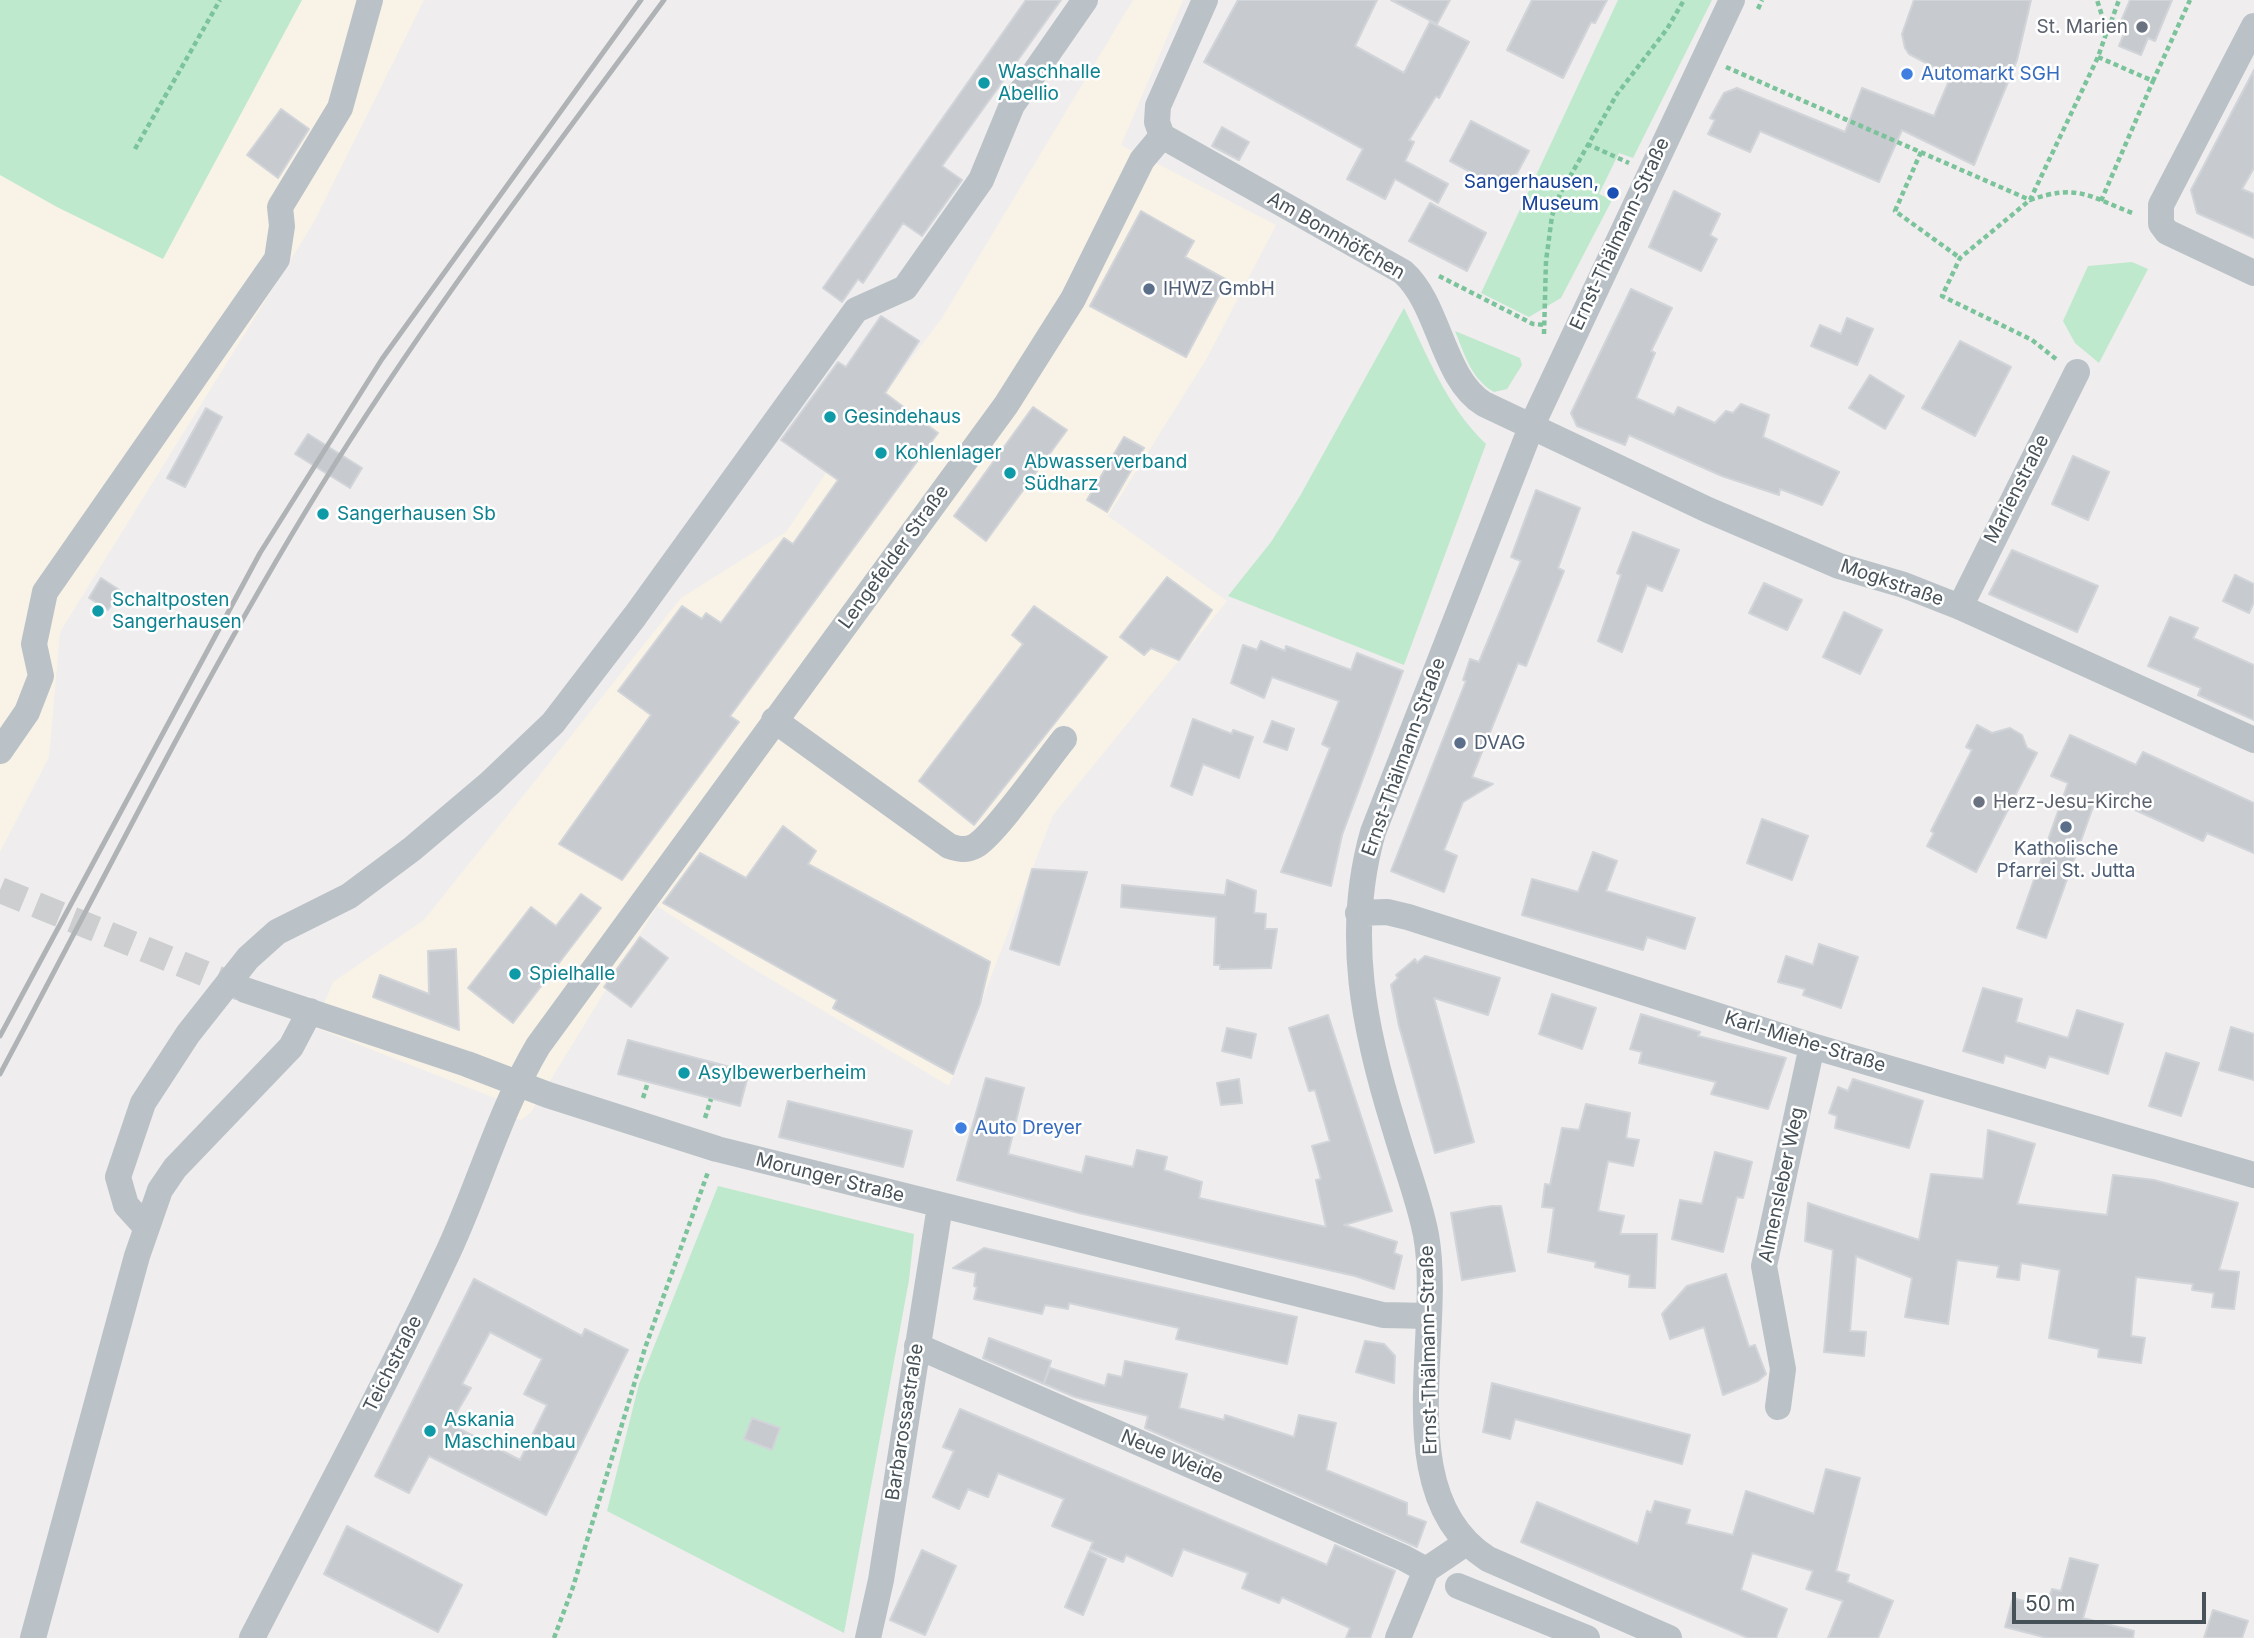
<!DOCTYPE html>
<meta charset="utf-8">
<style>
body{margin:0}
#map{position:relative;width:2254px;height:1638px;overflow:hidden;background:#efeded;font-family:Inter,sans-serif}
canvas{display:block}
.scale{position:absolute;left:2012px;top:1592px;width:194px;height:32px;box-sizing:border-box;border:4px solid #475158;border-top:0;padding-left:9px;font-size:21px;line-height:24px;white-space:nowrap;color:#475158;-webkit-text-stroke:5px #fff;paint-order:stroke}
</style>
<div id="map">
<canvas width="2254" height="1638"></canvas>
<div class="scale">50 m</div>
</div>
<script>
const c = document.querySelector('canvas').getContext('2d');
c.lineJoin = 'round';
function fillPath(path, color) {
  c.fillStyle = color;
  c.fill(path, 'evenodd');
}
function stroke(path, color, width, dash) {
  c.strokeStyle = color;
  c.lineWidth = width;
  c.lineCap = dash ? 'butt' : 'round';
  c.setLineDash(dash || []);
  c.stroke(path);
}
function drawText(font, color, halo, rows, align = 'center') {
  c.font = font + ' Inter,sans-serif';
  c.lineWidth = 5;
  c.setLineDash([]);
  c.textBaseline = 'middle';
  c.strokeStyle = halo;
  c.fillStyle = color;
  for (const [text, x, y, turn = 0] of rows) {
    c.save();
    c.translate(x, y);
    c.rotate((+turn || 0) * Math.PI / 180);
    c.textAlign = isNaN(turn) ? turn : align;
    if (halo) c.strokeText(text, 0, 0);
    c.fillText(text, 0, 0);
    c.restore();
  }
}
fillPath(new Path2D(`
 M302,0H424L314,222L60,632L49,757L0,852V175L57,207L163,259Z
 M1133,0H1183L1121,145L1276,225L1207,358L1108,516L1227,601L1053,815L949,1086L747,965L657,906L531,1112L521,1120L505,1115L500,1100L314,1027L333,982L424,920L681,598L786,532L882,391L885,393L942,318Z`), '#f9f3e7');
fillPath(new Path2D(`
 M0,0H302L163,259L57,207L0,175Z
 M1618,0H1712L1633,158L1619,153L1599,194L1612,200L1561,298L1529,317L1481,293Z
 M2132,262L2148,269L2099,363L2075,343L2063,321L2088,266Z
 M1404,308C1429,358 1445,404 1486,444L1404,665L1228,596L1271,542L1300,496Z
 M1455,331L1520,358L1522,365L1507,389L1494,392C1471,379 1465,355 1455,331Z
 M718,1186L914,1234L909,1280L844,1633L607,1511L639,1384Z`), '#bfe9cd');
const building = new Path2D(`
 M1026,0H1061L942,166L962,180L922,236L903,223L863,283L858,279L842,302L823,288Z
 M1238,0H1377L1355,46L1404,73L1430,22L1469,42L1439,98L1436,96L1409,140L1414,142L1405,161L1448,184L1438,203L1395,179L1385,199L1347,179L1363,149L1204,62Z
 M1391,0H1450L1437,24Z
 M1532,0H1607L1595,23L1591,22L1563,78L1507,50Z
 M1914,0H2031L2017,60L1974,165L1902,130L1879,182L1760,131L1750,152L1708,134L1715,120L1710,118L1724,93L1737,88L1845,132L1862,88L1934,116L1951,76L1909,54L1905,48L1902,34Z
 M2130,0H2172L2155,41L2148,38L2141,55L2119,46L2126,29L2119,26Z
 M2254,70V168L2242,189L2254,194V238L2197,213L2191,190Z
 M281,109L309,129L278,178L247,155Z
 M1471,121L1529,151L1507,192L1450,161Z
 M1222,127L1249,142L1239,160L1212,146Z
 M1674,191L1720,214L1710,235L1717,239L1701,271L1649,247Z
 M1430,203L1486,233L1467,271L1409,241Z
 M1141,211L1194,241L1185,257L1227,280L1186,357L1090,306Z
 M1631,289L1672,308L1651,351L1655,353L1636,398L1674,415L1678,407L1715,423L1726,411L1733,413L1741,404L1769,415L1763,437L1839,472L1822,505L1780,489L1779,495L1722,476L1629,435L1625,445L1577,426L1571,413Z
 M881,316L919,341L885,393L938,433L730,716L739,722L622,880L559,844L651,715L618,691L682,606L702,619L706,613L721,623L784,538L793,544L838,480L781,440L838,362L846,367Z
 M1847,318L1873,329L1857,365L1811,346L1820,325L1841,334Z
 M1960,341L2011,367L1975,436L1922,408Z
 M1870,375L1904,396L1885,429L1849,408Z
 M1033,407L1067,430L986,541L954,516Z
 M206,408L222,417L185,487L167,478Z
 M308,434L362,468L350,488L295,454Z
 M1124,437L1144,448L1107,512L1087,500Z
 M2073,456L2109,472L2088,520L2052,504Z
 M1536,490L1580,508L1558,568L1564,571L1526,666L1518,663L1472,777L1493,784L1463,802L1444,850L1457,856L1444,892L1391,871L1466,681L1463,680L1470,659L1479,662L1521,561L1511,557Z
 M1633,532L1679,550L1662,591L1647,585L1622,652L1598,641L1621,575L1617,573Z
 M2012,550L2098,586L2077,632L1989,594Z
 M2235,575L2254,584V602L2249,613L2223,601Z
 M1167,577L1212,610L1179,660L1151,648L1144,655L1120,637Z
 M101,578L121,591L108,610L89,598Z
 M1764,583L1802,600L1787,630L1749,613Z
 M1034,606L1107,657L974,825L919,781L1023,644L1012,635Z
 M1844,612L1882,630L1860,674L1823,657Z
 M2170,617L2198,628L2193,638L2254,665V720L2198,695L2201,688L2148,666Z
 M1261,641L1285,651L1286,646L1351,670L1357,653L1403,671L1342,835L1331,886L1281,872L1330,748L1322,744L1339,701L1272,677L1264,698L1231,683L1243,645L1257,650Z
 M1193,719L1232,734L1233,730L1253,737L1239,778L1203,764L1192,795L1171,786Z
 M1272,721L1294,729L1287,750L1264,742Z
 M1977,725L1992,733L2010,728L2022,735L2027,748L2037,753L1976,872L1927,846L1934,833L1931,831L1972,750L1966,747Z
 M2070,735L2136,765L2143,752L2254,803V853L2207,833L2203,841L2098,793L2046,938L2017,928L2068,783L2051,776Z
 M1762,819L1808,836L1792,880L1747,863Z
 M783,826L816,851L808,864L990,962L980,1004L953,1074L833,1008L837,1000L663,903L700,853L746,878Z
 M1593,852L1617,861L1606,891L1695,918L1685,949L1647,937L1643,950L1522,915L1532,879L1578,892Z
 M1032,869L1087,872L1059,965L1010,949Z
 M1227,880L1256,891L1254,913L1266,914L1265,929H1277L1271,968L1220,969V965H1214L1216,917L1121,907L1122,885L1225,895Z
 M581,894L601,908L513,1023L468,988L531,907L556,926Z
 M640,937L668,958L631,1007L604,987Z
 M1819,944L1858,957L1841,1008L1803,995L1805,989L1778,982L1786,956L1813,965Z
 M456,949L459,1030L373,997L380,975L429,994L428,951Z
 M1425,956L1500,978L1488,1015L1434,998L1474,1142L1435,1153L1399,1026L1391,985L1398,978L1396,975L1415,959L1417,963Z
 M1983,988L2022,999L2016,1022L2068,1038L2077,1010L2123,1024L2108,1074L2049,1056L2045,1068L2005,1055L2003,1063L1963,1051Z
 M1552,994L1596,1008L1582,1049L1539,1034Z
 M1641,1014L1700,1032L1698,1036L1786,1058L1768,1109L1711,1094L1716,1082L1639,1063L1642,1052L1630,1049Z
 M1328,1015L1392,1211L1344,1225L1397,1242L1394,1253L1402,1256L1394,1289L1355,1276L1079,1213L957,1180L986,1078L1024,1088L1008,1154L1082,1173L1086,1156L1133,1167L1137,1150L1167,1157L1164,1170L1202,1182L1199,1198L1326,1227L1316,1180L1321,1179L1312,1146L1330,1141L1315,1090L1309,1091L1289,1028Z
 M2231,1027L2254,1034V1080L2219,1070Z
 M1227,1028L1256,1034L1251,1058L1222,1051Z
 M628,1040L749,1072L740,1106L618,1074Z
 M2166,1053L2199,1063L2181,1116L2149,1106Z
 M1239,1079L1242,1103L1221,1105L1217,1083Z
 M1853,1079L1923,1101L1909,1148L1835,1128L1837,1116L1829,1113L1838,1087L1848,1091Z
 M788,1101L912,1131L903,1167L779,1137Z
 M1586,1104L1630,1113L1626,1138L1639,1140L1633,1166L1608,1161L1598,1211L1624,1216L1620,1234H1657L1655,1288L1629,1287L1630,1275L1595,1267L1596,1262L1548,1252L1554,1208L1542,1207L1545,1184L1550,1185L1562,1128L1579,1130Z
 M1988,1130L2035,1144L2017,1204L2107,1215L2113,1175L2154,1180L2238,1203L2219,1270L2239,1272L2234,1309L2212,1307L2214,1293L2192,1290L2193,1284L2136,1277L2131,1336L2145,1338L2141,1363L2098,1357L2099,1349L2049,1338L2060,1270L2021,1263L2019,1280L1997,1277L1999,1266L1957,1260L1948,1324L1905,1317L1912,1278L1856,1256L1850,1331L1866,1332L1864,1356L1824,1352L1833,1250L1805,1241L1808,1203L1919,1240L1931,1174L1983,1179Z
 M1715,1152L1752,1162L1743,1198L1737,1197L1723,1252L1672,1239L1680,1200L1702,1204Z
 M1492,1206H1501L1515,1271L1462,1280L1451,1213Z
 M984,1248L1297,1317L1287,1364L1176,1339L1179,1328L1069,1303L1068,1309L1045,1305L1042,1314L974,1299L977,1287L974,1286L976,1273L953,1268Z
 M1726,1274L1749,1347L1755,1345L1766,1374L1758,1381L1723,1395L1704,1327L1670,1339L1662,1314L1687,1286Z
 M474,1279L582,1336L585,1329L628,1350L546,1515L429,1456L409,1493L375,1476ZM490,1332L542,1359L524,1394L547,1405L520,1460L450,1424L471,1388L462,1384Z
 M989,1338L1051,1361L1044,1383L1050,1368L1105,1386L1108,1374L1122,1377L1125,1361L1187,1374L1179,1408L1224,1420L1225,1415L1294,1437L1299,1415L1336,1423L1326,1470L1407,1503V1515L1426,1522L1417,1547L1145,1428L1148,1416L1075,1397L983,1358Z
 M1365,1341L1384,1344L1395,1356L1394,1383L1356,1372Z
 M1492,1383L1690,1435L1682,1464L1515,1419L1510,1439L1483,1432Z
 M960,1409L1327,1565L1335,1545L1395,1571L1370,1638H1346L1350,1628L1282,1597L1279,1603L1242,1588L1248,1573L1183,1549L1172,1576L1126,1555L1123,1562L1090,1549L1093,1542L1052,1526L1064,1499L998,1473L988,1497L968,1489L959,1509L933,1497L954,1451L943,1447Z
 M752,1418L780,1428L772,1450L744,1439Z
 M1826,1469L1860,1478L1836,1571L1849,1575L1847,1582L1893,1601L1878,1638H1828L1843,1601L1806,1589L1813,1571L1752,1553L1741,1590L1787,1609L1776,1638H1748L1521,1542L1537,1502L1638,1544L1647,1511L1651,1513L1655,1501L1690,1510L1686,1524L1733,1535L1746,1491L1814,1514Z
 M347,1526L462,1585L438,1632L324,1574Z
 M922,1550L956,1566L925,1635L890,1620Z
 M1089,1551L1106,1559L1083,1615L1065,1607Z
 M2070,1558L2098,1565L2083,1618L2134,1631L2133,1638H2047L2005,1627L2013,1598L2046,1607L2052,1589L2061,1591Z
 M2213,1610L2248,1621L2242,1638H2204Z`);
fillPath(building, '#c7cacf');
stroke(building, '#d1d4d8', 2);
stroke(new Path2D(`
 M0,890L245,990`), '#cdcecf', 26, [26, 13]);
stroke(new Path2D(`
 M1758,9L1762,0
 M2108,30L2119,0
 M2098,57L2153,81L2190,0
 M1726,67L2030,200C2079,183 2089,197 2135,214
 M1587,144L1629,163
 M135,149L220,0
 M1921,152L1895,211L1960,258
 M2101,201L2153,81
 M1439,276L1533,324L1546,325
 M1544,334L1546,261L1552,216L1560,194L1617,94L1667,29L1684,0
 M2056,359L2032,340L1942,296L1960,258L2030,200L2098,57L2107,31L2097,0
 M643,1098L648,1082
 M705,1118L711,1099
 M554,1638L573,1587L645,1348L708,1172`), '#7bc39b', 4.5, [5, 3.5]);
stroke(new Path2D(`
 M2254,26L2161,205V224L2167,232L2254,273
 M1162,136L1403,272C1440,305 1442,378 1484,404L1708,510L1839,566L1904,585L1960,607L2254,740
 M1162,136L1157,122L1158,106L1205,0
 M1960,607L2077,372
 M774,720L949,846C958,849 966,851 975,846C995,835 1046,761 1064,739
 M0,751L27,712L41,676L34,644L45,592L277,259L282,226L280,207L340,108L370,0
 M1358,913L1387,912L1408,917L1812,1046L2254,1175
 M245,990L467,1064L548,1095L717,1149L1383,1315L1429,1316
 M146,1227L126,1205L118,1177L143,1103L188,1034L248,958L277,932L349,896L412,849L490,783L553,723L635,616L856,310L905,288L981,180L1012,105L1085,0
 M917,1346L1404,1558L1426,1570
 M1778,1407L1783,1369L1764,1266L1812,1046
 M1458,1586L1587,1638
 M33,1638L137,1256L160,1190L175,1168L291,1047L310,1011
 M252,1638C318,1509 388,1381 449,1250C480,1183 500,1110 538,1046L1006,405L1073,299L1142,160L1162,136
 M868,1638L881,1580L940,1206
 M1398,1638L1426,1570L1466,1543
 M1669,1638L1488,1559C1387,1495 1444,1334 1426,1235C1419,1199 1405,1164 1395,1129C1364,1030 1344,934 1373,832L1532,425L1732,0`), '#bac2c8', 26);
stroke(new Path2D(`
 M0,1036L260,553L382,359L641,0
 M0,1074C105,878 203,678 320,488C424,319 546,160 664,0`), '#b0b3b6', 5);
for (const [x, y, r, color] of [
 [2142,27,7,"#6b7280"],
 [1907,74,7,"#3f7fe0"],
 [984,83,7,"#0f9aa8"],
 [1613,193,7,"#1a4fb4"],
 [1149,289,7,"#5c6f8a"],
 [830,417,7,"#0f9aa8"],
 [881,453,7,"#0f9aa8"],
 [1010,473,7,"#0f9aa8"],
 [323,514,7,"#0f9aa8"],
 [98,611,7,"#0f9aa8"],
 [1460,743,7,"#5c6f8a"],
 [1979,802,7,"#6b7280"],
 [2066,827,7,"#5c6f8a"],
 [515,974,7,"#0f9aa8"],
 [684,1073,7,"#0f9aa8"],
 [961,1128,7,"#3f7fe0"],
 [430,1431,7,"#0f9aa8"]
]) {
  const dot = new Path2D();
  dot.arc(x, y, r, 0, 2 * Math.PI);
  c.fillStyle = color;
  c.fill(dot);
  stroke(dot, '#fff', 2.5);
}
drawText('19px', '#5b616d', '#fff', [
 ["St. Marien",2128,27],
 ["Herz-Jesu-Kirche",1993,802,"left"]
], 'right');
drawText('19px', '#0d838f', '#fff', [
 ["Waschhalle",998,72],
 ["Abellio",998,94],
 ["Gesindehaus",844,417],
 ["Kohlenlager",895,453],
 ["Abwasserverband",1024,462],
 ["Südharz",1024,484],
 ["Sangerhausen Sb",337,514],
 ["Schaltposten",112,600],
 ["Sangerhausen",112,622],
 ["Spielhalle",529,974],
 ["Asylbewerberheim",698,1073],
 ["Askania",444,1420],
 ["Maschinenbau",444,1442]
], 'left');
drawText('19px', '#366cbe', '#fff', [
 ["Automarkt SGH",1921,74],
 ["Auto Dreyer",975,1128]
], 'left');
drawText('19px', '#164399', '#fff', [
 ["Sangerhausen,",1599,182],
 ["Museum",1599,204]
], 'right');
drawText('19px', '#475158', '#fff', [
 ["Ernst-Thälmann-Straße",1620,234,-65],
 ["Am Bonnhöfchen",1336,236,30],
 ["Marienstraße",2017,489,-63],
 ["Lengefelder Straße",894,557,-54],
 ["Mogkstraße",1892,583,19],
 ["Ernst-Thälmann-Straße",1404,757,-70],
 ["Karl-Miehe-Straße",1805,1042,17],
 ["Morunger Straße",830,1178,14],
 ["Almensleber Weg",1782,1185,-78],
 ["Ernst-Thälmann-Straße",1429,1350,-91],
 ["Teichstraße",393,1364,-63],
 ["Barbarossastraße",905,1422,-81],
 ["Neue Weide",1172,1457,23]
]);
drawText('19px', '#4e5e75', '#fff', [
 ["IHWZ GmbH",1163,289],
 ["DVAG",1474,743],
 ["Katholische",2066,849,"center"],
 ["Pfarrei St. Jutta",2066,871,"center"]
], 'left');
</script>
